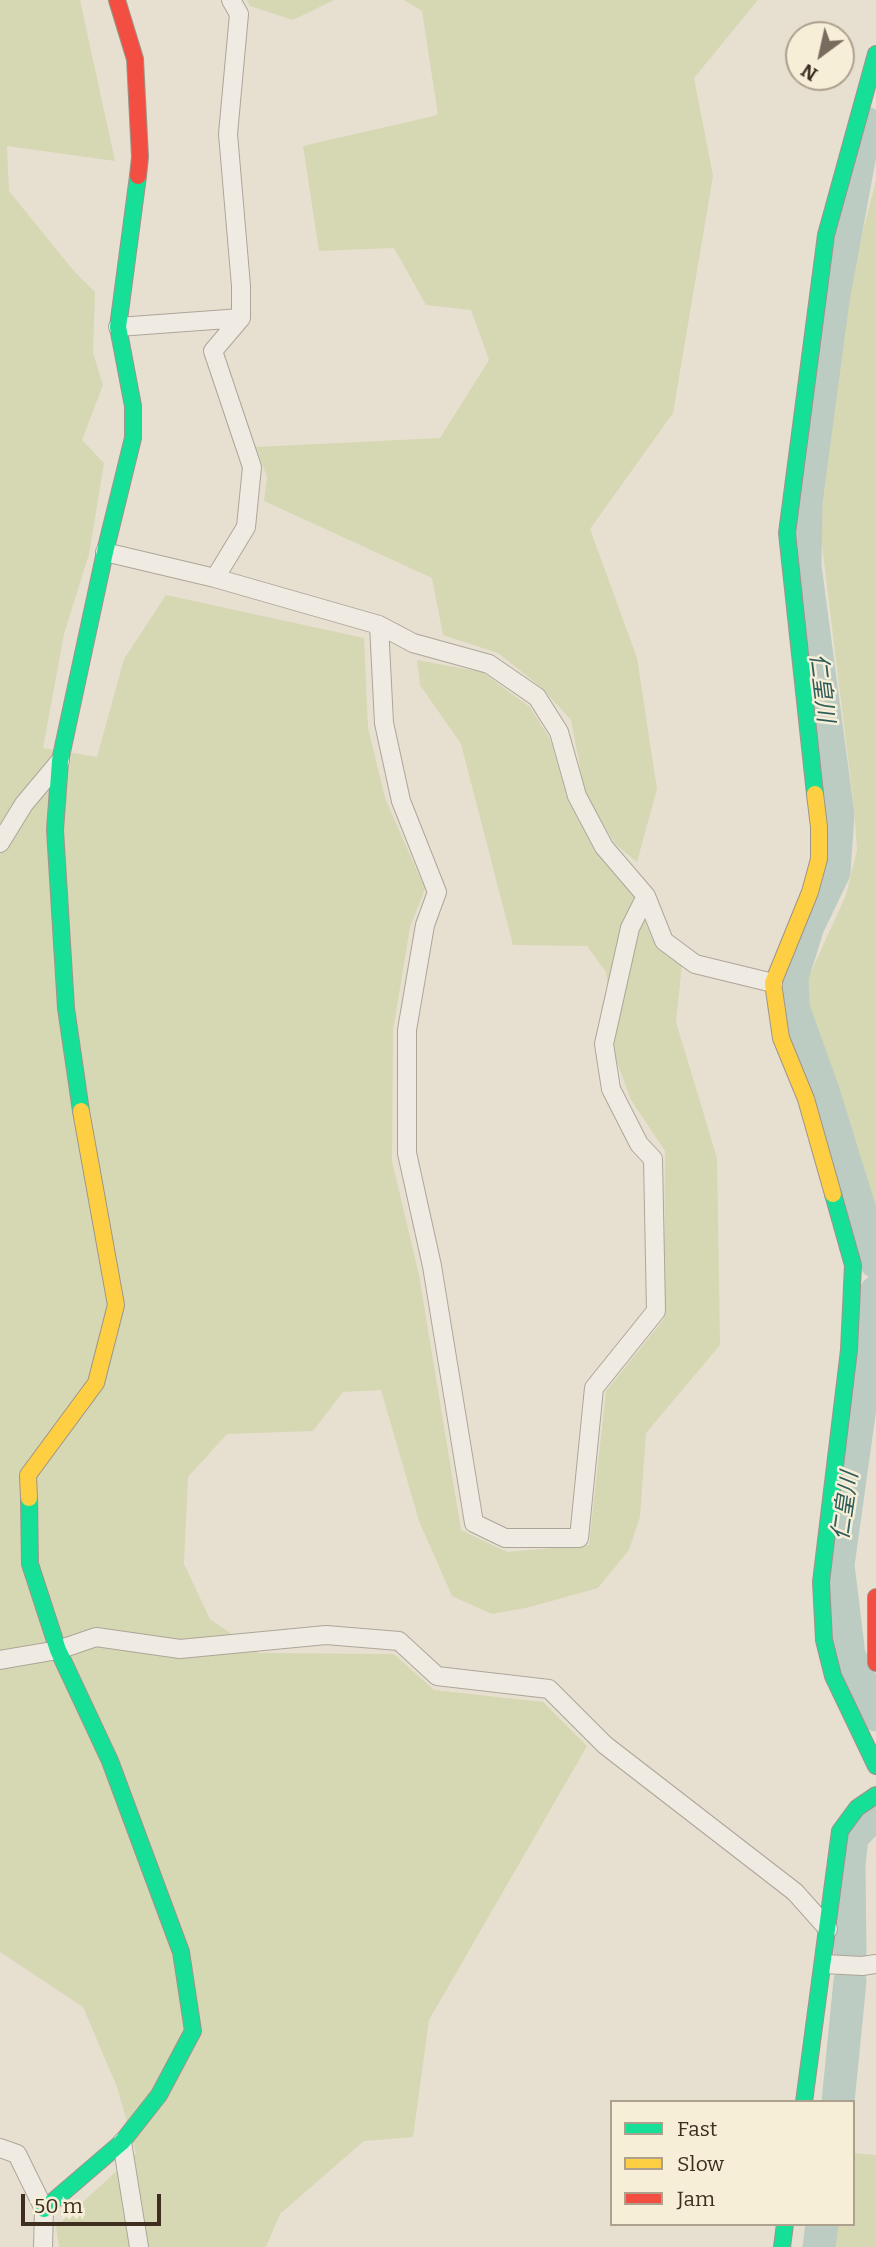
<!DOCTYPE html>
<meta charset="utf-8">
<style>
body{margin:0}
#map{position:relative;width:876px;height:2247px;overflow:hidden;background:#e7e0d1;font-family:Bitter,serif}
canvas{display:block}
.legend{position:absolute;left:610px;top:2100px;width:245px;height:126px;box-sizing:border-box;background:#f7eed8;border:2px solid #ada18e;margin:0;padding:9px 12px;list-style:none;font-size:21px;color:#3d2e20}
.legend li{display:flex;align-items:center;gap:14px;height:35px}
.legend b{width:35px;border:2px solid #ada18e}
.north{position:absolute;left:785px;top:21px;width:70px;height:70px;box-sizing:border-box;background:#f7eed8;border:2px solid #ada18e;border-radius:50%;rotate:213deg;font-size:19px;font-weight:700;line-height:28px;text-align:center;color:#3d2e20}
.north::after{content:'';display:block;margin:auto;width:24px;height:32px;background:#786c5e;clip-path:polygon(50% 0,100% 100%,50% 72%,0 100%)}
.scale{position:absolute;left:21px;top:2194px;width:140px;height:32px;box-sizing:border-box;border:4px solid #3d2e20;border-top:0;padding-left:9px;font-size:21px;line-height:24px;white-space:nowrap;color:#3d2e20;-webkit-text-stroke:5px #f7eed8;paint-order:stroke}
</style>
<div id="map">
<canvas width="876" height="2247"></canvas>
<ul class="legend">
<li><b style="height:9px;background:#16e098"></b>Fast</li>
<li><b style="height:9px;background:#ffcf43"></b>Slow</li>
<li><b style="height:9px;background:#f24e42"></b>Jam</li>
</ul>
<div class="north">N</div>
<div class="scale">50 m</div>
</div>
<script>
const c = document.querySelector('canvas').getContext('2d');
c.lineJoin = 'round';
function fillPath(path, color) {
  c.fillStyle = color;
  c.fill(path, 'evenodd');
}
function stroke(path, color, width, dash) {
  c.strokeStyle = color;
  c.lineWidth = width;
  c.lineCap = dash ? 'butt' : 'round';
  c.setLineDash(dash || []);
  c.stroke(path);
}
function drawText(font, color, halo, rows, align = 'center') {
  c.font = font + ' Bitter,"Noto Sans JP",serif';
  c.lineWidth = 5;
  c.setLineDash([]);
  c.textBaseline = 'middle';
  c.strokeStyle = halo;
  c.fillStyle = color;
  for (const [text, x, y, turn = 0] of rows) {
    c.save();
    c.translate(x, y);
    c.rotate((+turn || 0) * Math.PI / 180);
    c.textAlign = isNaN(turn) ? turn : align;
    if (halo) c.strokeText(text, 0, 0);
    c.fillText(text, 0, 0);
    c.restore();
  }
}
fillPath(new Path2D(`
 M0,0H80L115,161L7,146L9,191L73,270L95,292L93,353L103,385L82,440L104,463L89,554L64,634L43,748L97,757L124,659L166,595L364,638L368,728L385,798L425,889L410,927L393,1031L392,1161L419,1275L461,1530L507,1552L589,1545L606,1391L664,1319L665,1151L631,1100L615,1057L606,972L587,946L513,945L461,744L420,685L417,660L482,672L530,707L550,739L568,801L595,852L634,897L656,948L682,965L676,1022L717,1158L720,1345L646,1433L640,1517L629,1550L598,1588L530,1607L492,1614L452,1596L419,1521L381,1390L343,1392L313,1431L227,1434L188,1477L184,1564L210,1619L259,1653L394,1654L434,1690L543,1702L587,1746L429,2020L413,2137L364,2141L280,2214L266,2247H59L56,2227L136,2153L117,2087L83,2007L0,1952Z
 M247,0H334L293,20L250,6Z
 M404,0H758L694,78L713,176L673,413L590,529L637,658L657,789L637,862L615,844L585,793L571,720L542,688L498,653L443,635L432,578L264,501L267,477L256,447L440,438L489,360L471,310L426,305L394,248L319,251L303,146L438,115L422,11Z
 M876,180V1241L802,992L846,895L857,850L854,808L817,504L847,293Z
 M853,2153L876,2155V2247H829L832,2224H853Z`), '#d6d7b3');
stroke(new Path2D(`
 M868,124L861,149L833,300L806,502L805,566L838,815L834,872L808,926L792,977L793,1007L823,1091L876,1262
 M876,1292L838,1565L849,1655L876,1715
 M850,1952L849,1865L852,1837L876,1812
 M838,2102L850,1981
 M819,2247L822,2224`), '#bcccc2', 33);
const street = new Path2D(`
 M118,327L241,318
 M105,552L215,578L379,625L413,643L489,664L537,697L559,732L577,796L604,847L646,896L664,941L695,964L773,983
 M215,578L246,527L252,467L213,351L241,318V286L228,134L239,14L231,0
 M379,625L384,723L401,801L437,892L425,925L407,1030V1153L432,1266L474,1523L505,1538H579L594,1388L656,1311L653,1159L639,1144L611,1089L604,1044L630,928L646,896
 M0,843L24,804L60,761
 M0,1660L58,1650L96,1637L180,1649L326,1635L399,1641L437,1676L549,1689L605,1745L795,1892L828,1929
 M824,1964L862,1966L876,1964
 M122,2142L139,2247
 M0,2148L17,2154L44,2209L43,2247`);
const fast = new Path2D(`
 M815,794L787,533L826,235L876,54
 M81,1111L66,1008L55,830L60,761L105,552L133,438V406L118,327L138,176
 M833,1194L853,1265L849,1350L821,1582L824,1640L833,1676L876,1766
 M29,1498L30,1564L58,1650L110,1761L181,1952L193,2031L159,2095L122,2142L44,2209
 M804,2102L840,1831L857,1808L876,1795
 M782,2247L785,2224`);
const slow = new Path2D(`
 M815,794L819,827V859L810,892L773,983L781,1038L806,1099L833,1194
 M29,1498L28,1475L96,1383L116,1305L81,1111`);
const jam = new Path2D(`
 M117,0L135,59L140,157L138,176
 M876,1597V1663`);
stroke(street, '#ada599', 20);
stroke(fast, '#9c958a', 18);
stroke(slow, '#9c958a', 18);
stroke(jam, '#9c958a', 18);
stroke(street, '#efebe3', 18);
stroke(fast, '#16e098', 16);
stroke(slow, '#ffcf43', 16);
stroke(jam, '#f24e42', 16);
drawText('italic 23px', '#2f5d5a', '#f7eed8', [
 ["仁皇川",821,688,83],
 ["仁皇川",846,1506,-82]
]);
</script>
